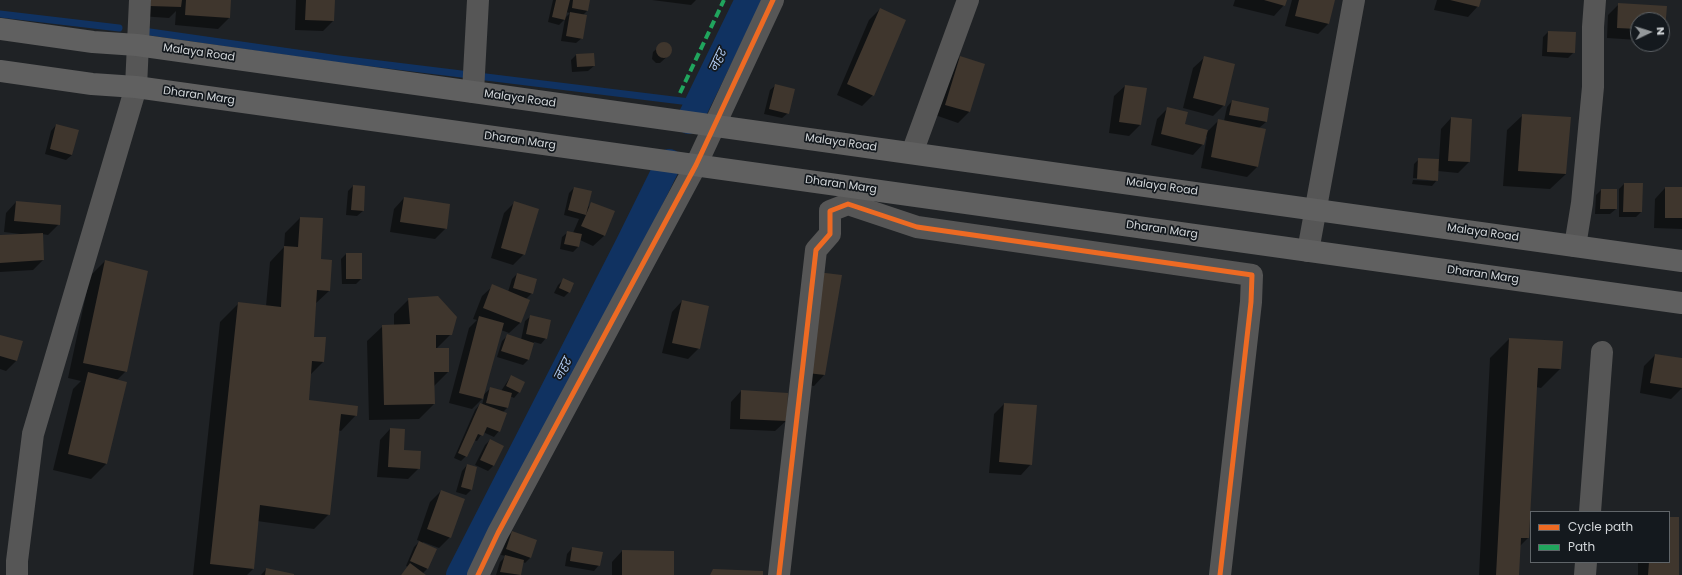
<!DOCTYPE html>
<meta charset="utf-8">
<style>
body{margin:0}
#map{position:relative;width:1682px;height:575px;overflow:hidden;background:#1f2225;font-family:Poppins,sans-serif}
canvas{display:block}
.legend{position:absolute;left:1530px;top:511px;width:140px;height:52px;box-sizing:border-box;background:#14191e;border:1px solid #606569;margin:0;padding:5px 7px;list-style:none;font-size:12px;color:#d3d7da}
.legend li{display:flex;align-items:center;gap:8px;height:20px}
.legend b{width:20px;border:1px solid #606569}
.north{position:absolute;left:1630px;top:12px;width:40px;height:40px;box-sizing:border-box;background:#14191e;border:1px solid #606569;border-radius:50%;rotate:86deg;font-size:11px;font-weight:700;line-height:16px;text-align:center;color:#d3d7da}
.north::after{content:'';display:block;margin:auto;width:14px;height:18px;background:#94989b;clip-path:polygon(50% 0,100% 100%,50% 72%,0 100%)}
</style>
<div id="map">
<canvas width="1682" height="575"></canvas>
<ul class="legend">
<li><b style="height:5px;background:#ed6a23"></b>Cycle path</li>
<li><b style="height:5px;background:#20a55d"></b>Path</li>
</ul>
<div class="north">N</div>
</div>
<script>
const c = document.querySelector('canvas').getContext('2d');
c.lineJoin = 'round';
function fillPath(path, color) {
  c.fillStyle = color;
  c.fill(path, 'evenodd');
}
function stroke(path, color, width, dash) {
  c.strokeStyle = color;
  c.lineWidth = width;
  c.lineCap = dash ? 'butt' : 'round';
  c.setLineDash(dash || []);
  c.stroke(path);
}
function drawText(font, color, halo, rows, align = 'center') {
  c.font = font + ' Poppins,"Noto Sans Devanagari",sans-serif';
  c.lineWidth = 3.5;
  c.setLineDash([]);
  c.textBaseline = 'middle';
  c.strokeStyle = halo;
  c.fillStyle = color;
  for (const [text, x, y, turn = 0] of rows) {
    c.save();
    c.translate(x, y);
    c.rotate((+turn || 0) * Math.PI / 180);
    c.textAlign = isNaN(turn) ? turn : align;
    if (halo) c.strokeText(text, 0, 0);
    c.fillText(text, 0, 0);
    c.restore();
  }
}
fillPath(new Path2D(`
 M141,0H230L229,18L218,29L175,25L176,11L169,18L140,16Z
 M296,0H334L333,21L323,31L295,30Z
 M553,0H589L587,11L583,15L582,38L576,43L561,41L565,19L559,25L548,22ZM566,12L570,13L565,18Z
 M652,0H696L691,5Z
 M1235,0H1286L1284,5L1274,16L1233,6Z
 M1292,0H1334L1328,24L1318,34L1285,26Z
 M1437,0H1480L1478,6L1468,17L1434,10Z
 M1619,4L1666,7L1664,30L1662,32V20H1638V40L1607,38L1608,15Z
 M880,9L873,95L862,106L837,95L869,20Z
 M1548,32L1574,52L1568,58L1542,56L1543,37Z
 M662,44H666L671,49V53L660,63H656L652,59L653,52Z
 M576,55L594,66L588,71L572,72L571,60Z
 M960,57L983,65L969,112L958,123L935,115L950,68Z
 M1204,58L1224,105L1213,116L1183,108L1193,68Z
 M776,85L788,113L782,118L764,114L770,90Z
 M1125,86L1146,89L1140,125L1129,136L1109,133L1114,96Z
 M1232,101L1266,122L1259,128L1257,167L1247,177L1201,168L1207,137L1205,136L1203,144L1193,155L1151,145L1157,119L1168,108L1184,125L1206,133L1219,120L1224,121L1227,107Z
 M1523,115L1566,174L1550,189L1503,186L1507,130Z
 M1451,118L1469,162L1458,173L1438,171L1437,180L1432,186L1412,184L1413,180L1434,181V179L1413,178L1414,164L1419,159L1439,160L1441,129Z
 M56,125L72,155L66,160L45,154L51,131Z
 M1624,184L1641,212L1636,217H1619V189Z
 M353,186L363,211L357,216L346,215L348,191Z
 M574,188L587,208L592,203L604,236L593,246L580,240L578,247L573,252L560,249L562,237L568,232L573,233L579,219L564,215L569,193Z
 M1665,188H1682V229L1654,228L1655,199Z
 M1601,190L1616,209L1610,214H1595L1596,195Z
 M404,198L446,228L435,239L390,232L394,209Z
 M16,202L59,224L48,235L42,234L43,260L33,270L0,272V236L28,235L4,232L6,213Z
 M515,202L524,254L513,265L491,258L504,213Z
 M300,218L320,260L329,291L315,304L313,337L323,362L310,375L308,401L356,415L341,431L338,430L329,514L314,529L257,521L253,569L247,575H193L220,322L239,303L266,306L270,262L284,247L285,233Z
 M346,254L361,279L356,284H342L341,259Z
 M105,261L126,371L117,380L106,464L91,479L53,470L73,389L81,381L68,378L90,276Z
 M517,274L532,293L526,299L520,323L509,333L501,330L483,395L490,389L501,391L511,376L519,392L514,398L510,396L507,408L502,413L499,431L494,437L483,432L477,441L474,440L466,456L461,461L454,458L475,410L480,404L482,405L484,397L472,409L449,403L469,328L477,320L473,319L482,296L493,286L508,292L512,279Z
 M563,280L569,292L564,297L554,293L558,285Z
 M807,283L824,375L814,386L792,382Z
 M409,299L451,334L436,349L448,372L434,386V404L419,419L369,420L367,341L383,326H394V314Z
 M682,301L699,348L688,359L662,353L672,312Z
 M531,316L546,338L541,344L534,342L528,360L523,365L497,357L502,341L507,336L521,340L525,321Z
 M0,336L17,360L6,371L0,369Z
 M1509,339L1560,369L1541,388L1536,387L1528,538L1520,546L1518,575H1479L1490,358Z
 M1655,355L1682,360V388L1671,399L1640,393L1644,366Z
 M741,391L786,421L775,431L730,429L731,402Z
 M1004,404L1031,464L1021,475L989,473L994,414Z
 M390,429L403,451L419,468L408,479L377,477L380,440Z
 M490,440L503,446L493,466L488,471L475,465L485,445Z
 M467,465L471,490L466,495L456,492L462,471Z
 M441,491L450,537L439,548L423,542V543L436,550L427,569L422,574L424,575H401L408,567L406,566L414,547L420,541L417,540L430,502Z
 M1669,518L1677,575H1638V562H1669Z
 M512,532L536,541L530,558L525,563L523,562L520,575H496L500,562L506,556L501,555L507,538Z
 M572,548L599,565L594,571L565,566L567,554Z
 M622,551L673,575H612V562Z
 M266,569L292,575H261Z`), '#0007');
stroke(new Path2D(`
 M0,14L119,28
 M143,31L339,59L698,103`), '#103261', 7);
stroke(new Path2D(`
 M689,121L748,0
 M459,575L628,245L669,162`), '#103261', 26);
fillPath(new Path2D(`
 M151,0H182L181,7L150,6Z
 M186,0H231L230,18L185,15Z
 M306,0H335L334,21L305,20Z
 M556,0H570L565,20L552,17Z
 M573,0H590L588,11L572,8Z
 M1264,0H1287L1285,6Z
 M1299,0H1335L1329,24L1295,16Z
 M1450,0H1481L1479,7Z
 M1618,3L1667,6L1665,30H1662V20H1638V29L1617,28Z
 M880,8L906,20L874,96L847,84Z
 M570,12L587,15L583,39L566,36Z
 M1548,31L1576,32L1575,53L1547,52Z
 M656 50a8 8 0 1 1 16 0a8 8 0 1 1-16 0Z
 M594,53L595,66L577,67L576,54Z
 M960,56L985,64L970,112L945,105Z
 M1204,56L1235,64L1225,106L1193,98Z
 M775,84L795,89L789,114L769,109Z
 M1125,85L1147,88L1141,125L1119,122Z
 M1232,100L1269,108L1267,122L1229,115Z
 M1167,107L1188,112L1185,124L1208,130L1204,145L1161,134Z
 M1522,114L1571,117L1566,174L1518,171Z
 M1451,117L1472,119L1470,162L1448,161Z
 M1218,119L1266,129L1258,167L1211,157Z
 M56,124L79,130L72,155L50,149Z
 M1418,158L1439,159L1438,181L1417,179Z
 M1624,183H1643L1642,212H1623Z
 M353,185L365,186L364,211L351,210Z
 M574,187L592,191L586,215L591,202L615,211L605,236L581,226L586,215L568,210Z
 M1665,187H1682V218H1665Z
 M1601,189H1617V209H1600Z
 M404,197L450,204L447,229L400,222Z
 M16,201L61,205L60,225L14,221Z
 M514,201L539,209L525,255L501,248Z
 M300,217L323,218L321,259L332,260L330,291L317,290L314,337H326L324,362L312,361L309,400L358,406L357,416L341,414L330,515L260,505L254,569L210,564L238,302L281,307L284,246L298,247Z
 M567,231L582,234L579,247L564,244Z
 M43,233L44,260L0,263V235Z
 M346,253H362V279H346Z
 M105,260L148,271L127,372L83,363Z
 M817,272L842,275L825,375L807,373Z
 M517,273L537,279L533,294L513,288Z
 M563,278L574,283L570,293L559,288Z
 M492,284L530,300L521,323L483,308Z
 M438,296L457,317L452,335H436V348H449V372H434L435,404L384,405L382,325L410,324L408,298Z
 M682,300L709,306L700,349L672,343Z
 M530,315L551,320L547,339L526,334Z
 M479,316L504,323L483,399L459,393Z
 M507,334L534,343L529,360L501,351Z
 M0,335L23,341L17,361L0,356Z
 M1509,338L1563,341L1561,369L1538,368L1529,538H1521L1519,575H1496Z
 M1655,354L1682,358V388L1650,383Z
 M88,372L127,382L107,464L68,454Z
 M511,375L525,382L520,393L506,386Z
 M490,387L512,393L508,408L486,403Z
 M741,390L788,393L787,421L740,419Z
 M480,403L507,413L500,432L487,427L483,436L478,434L467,457L458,453Z
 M1004,403L1037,405L1032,465L999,462Z
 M390,428L405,429L404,450L421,451L420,469L388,467Z
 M490,439L504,446L494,466L480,460Z
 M467,464L477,467L472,490L461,487Z
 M441,490L465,499L451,538L427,529Z
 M1669,517H1679V575H1648L1649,562H1669Z
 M512,531L537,540L531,558L506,549Z
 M419,541L437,549L428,569L410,561Z
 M572,547L603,552L600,566L570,561Z
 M622,550L674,551V575H622Z
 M505,555L524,560L521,575L500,572Z
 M410,563L426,575H401Z
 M266,568L294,574V575H265Z
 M713,569L763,571V575H710Z`), '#3f362d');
stroke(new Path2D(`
 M473,92L478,0
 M912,153L968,0
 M1575,246L1582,203L1593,87V27L1595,0
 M1308,251L1354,0
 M1590,512L1602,352
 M17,575V561L33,434L136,87L140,0
 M478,575L498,533L696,165L773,0
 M779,575L816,250L830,234V211L848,204L917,227L1252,275L1251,302L1220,575
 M1585,575L1586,562`), '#565656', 22);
stroke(new Path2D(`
 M0,29L93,42L137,45L1682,261
 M0,71L92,84L136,87L1682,303`), '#606060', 22);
stroke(new Path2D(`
 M680,93L724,0`), '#20a55d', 4, [8, 4]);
stroke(new Path2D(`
 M478,575L498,533L696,165L773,0
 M779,575L816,250L830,234V211L848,204L917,227L1252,275L1251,302L1220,575`), '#ed6a23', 5);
drawText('11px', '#d3d7da', '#14191e', [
 ["Malaya Road",199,53,8],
 ["Dharan Marg",199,96,8],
 ["Malaya Road",520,99,8],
 ["Dharan Marg",520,141,8],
 ["Malaya Road",841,143,8],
 ["Dharan Marg",841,185,8],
 ["Malaya Road",1162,187,8],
 ["Dharan Marg",1162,230,8],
 ["Malaya Road",1483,233,8],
 ["Dharan Marg",1483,275,8]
]);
drawText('italic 12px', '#b6d1f8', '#14191e', [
 ["नहर",719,60,-64],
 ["नहर",564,369,-63]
]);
</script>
